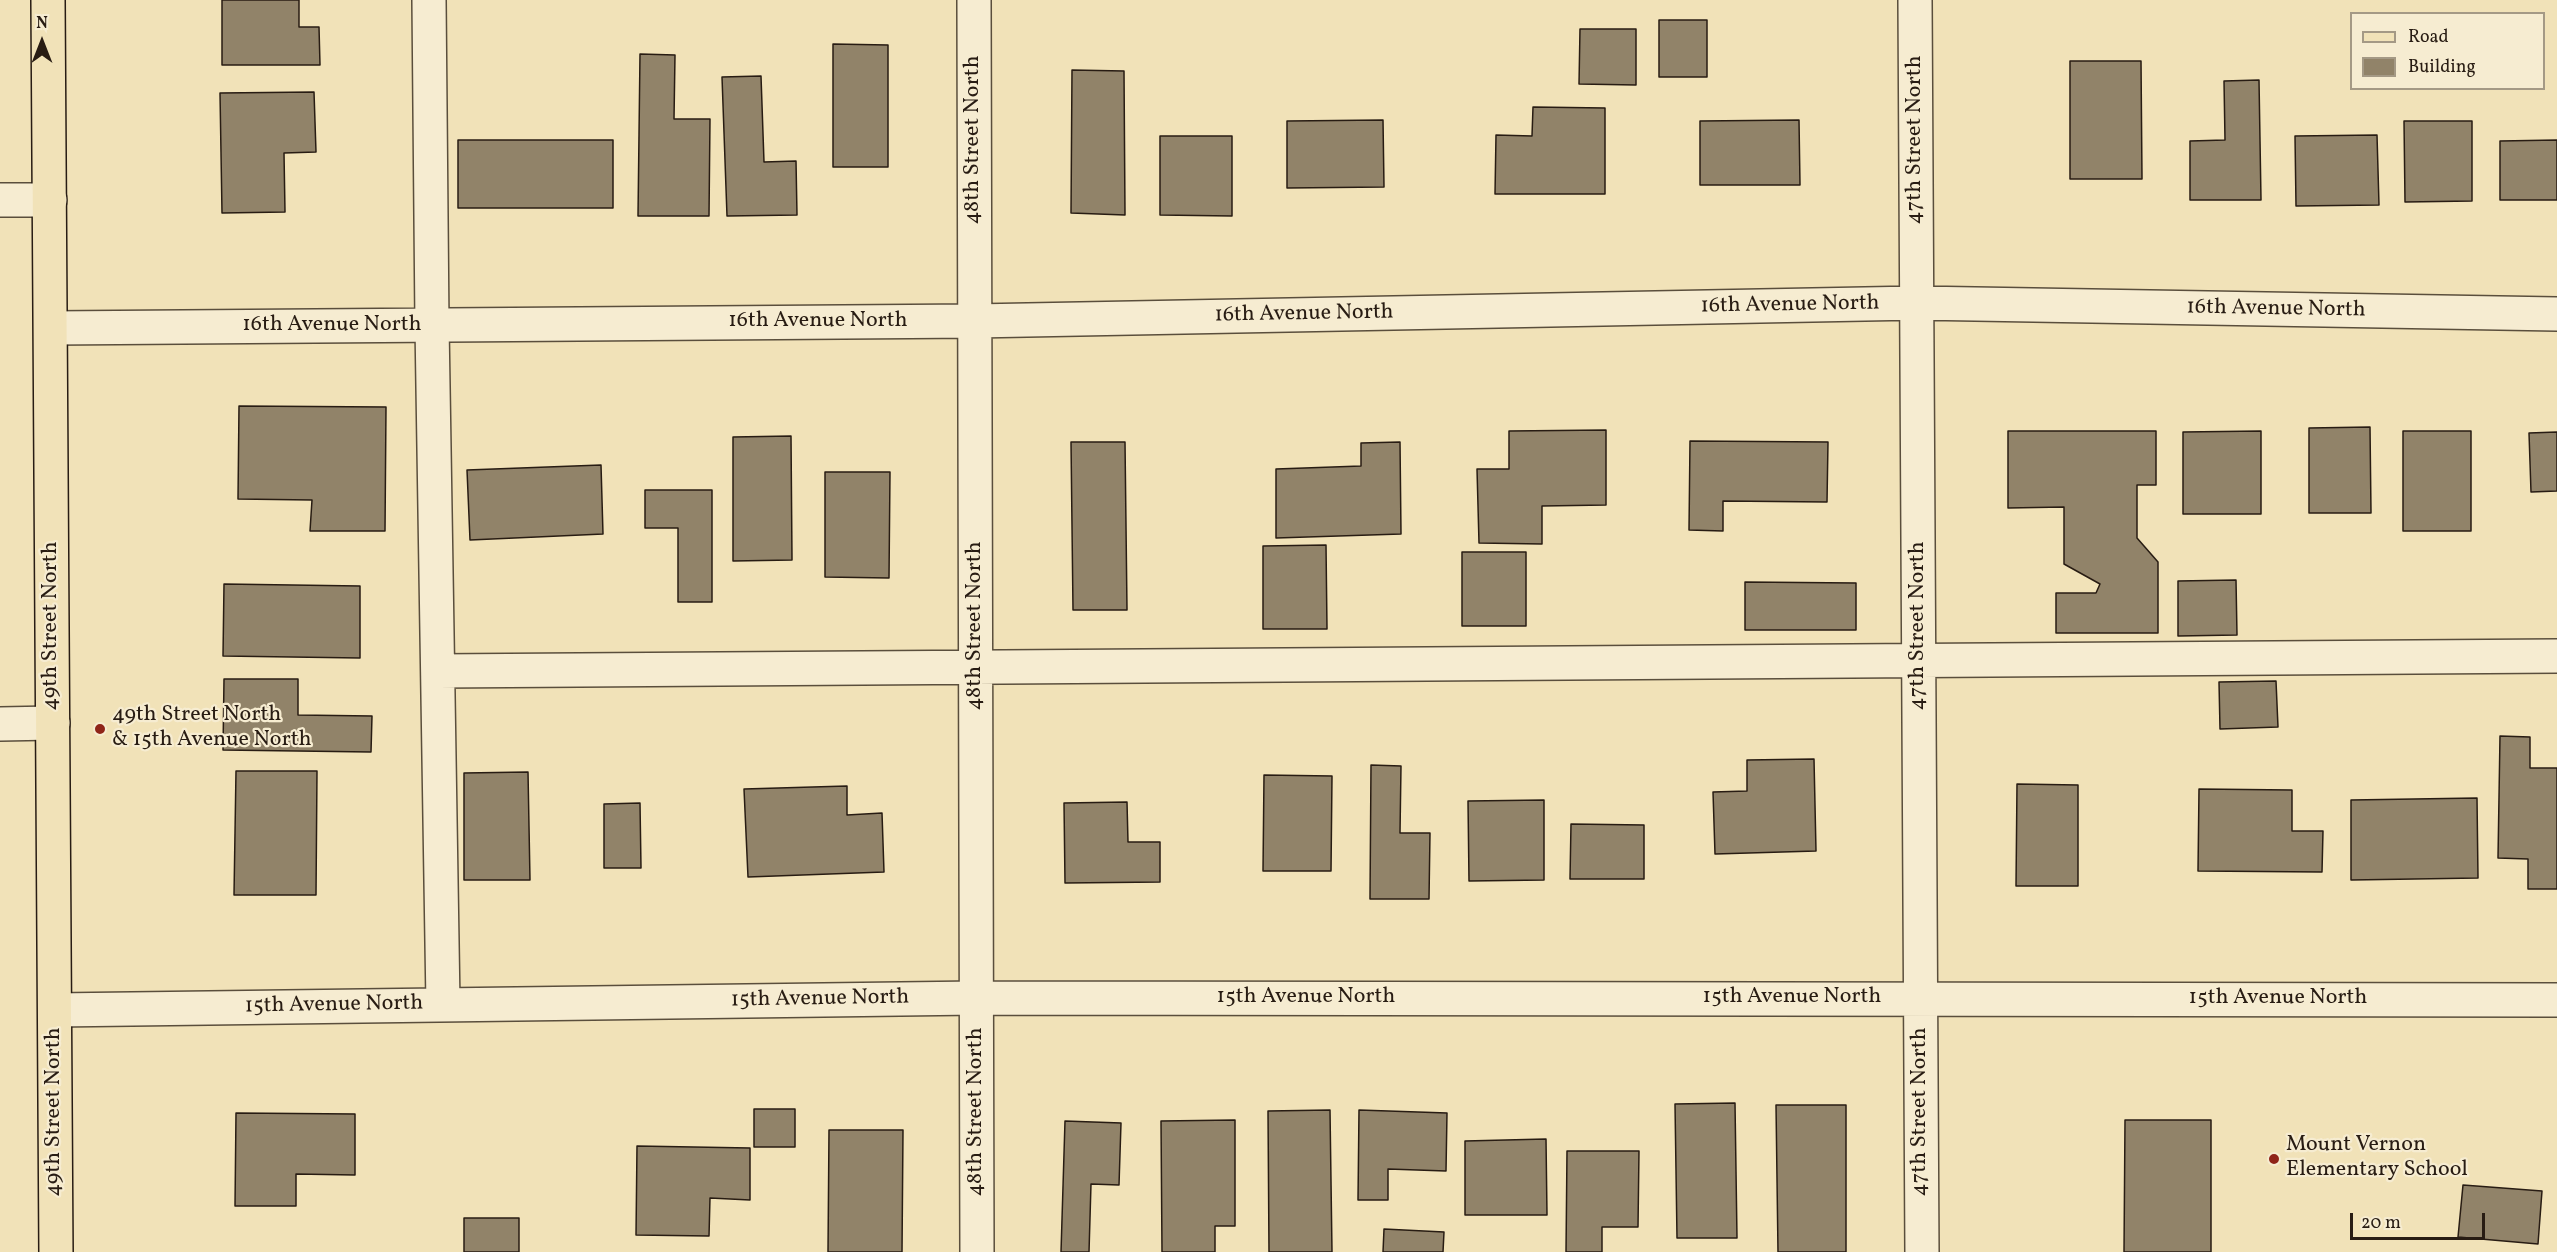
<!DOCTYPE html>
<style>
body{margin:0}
#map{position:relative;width:2557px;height:1252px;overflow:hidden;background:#f1e2b8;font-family:Vollkorn,serif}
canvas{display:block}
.legend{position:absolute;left:2350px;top:12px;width:195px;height:78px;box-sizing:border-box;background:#f6ecd1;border:2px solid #a49985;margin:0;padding:8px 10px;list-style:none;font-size:18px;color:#281c13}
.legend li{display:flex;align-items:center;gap:12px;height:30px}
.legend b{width:30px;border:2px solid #a49985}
.north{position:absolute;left:12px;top:12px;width:60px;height:60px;-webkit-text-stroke:4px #f6ecd1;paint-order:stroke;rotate:0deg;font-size:16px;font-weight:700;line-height:24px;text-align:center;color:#281c13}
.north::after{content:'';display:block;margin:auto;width:21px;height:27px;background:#281c13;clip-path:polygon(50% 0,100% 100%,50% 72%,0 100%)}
.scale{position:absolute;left:2350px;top:1213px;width:135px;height:27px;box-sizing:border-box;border:3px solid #281c13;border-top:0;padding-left:8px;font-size:18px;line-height:21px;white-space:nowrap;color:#281c13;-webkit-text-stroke:4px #f6ecd1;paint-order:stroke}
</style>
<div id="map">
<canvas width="2557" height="1252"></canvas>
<ul class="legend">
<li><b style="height:8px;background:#f1e2b8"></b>Road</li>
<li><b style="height:16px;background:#918369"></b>Building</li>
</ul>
<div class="north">N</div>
<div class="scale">20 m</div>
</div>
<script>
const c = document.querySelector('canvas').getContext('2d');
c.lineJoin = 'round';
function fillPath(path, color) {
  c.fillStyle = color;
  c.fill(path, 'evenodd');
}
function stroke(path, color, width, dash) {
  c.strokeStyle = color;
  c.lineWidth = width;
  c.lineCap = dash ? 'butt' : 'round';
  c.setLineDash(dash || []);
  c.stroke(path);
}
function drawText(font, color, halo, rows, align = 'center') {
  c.font = font + ' Vollkorn,serif';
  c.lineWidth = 4.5;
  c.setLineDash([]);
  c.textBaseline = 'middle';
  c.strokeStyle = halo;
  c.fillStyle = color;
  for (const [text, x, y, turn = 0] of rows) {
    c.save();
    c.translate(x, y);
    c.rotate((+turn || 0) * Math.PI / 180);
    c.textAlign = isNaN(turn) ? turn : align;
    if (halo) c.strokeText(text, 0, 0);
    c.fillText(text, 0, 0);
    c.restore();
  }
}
const building = new Path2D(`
 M222,0H299V27H319L320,65H222Z
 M1659,20H1707V77H1659Z
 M1580,29H1636V85L1579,84Z
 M833,44L888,45V167H833Z
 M640,54L675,55L674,119H710L709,216H638Z
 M2070,61H2141L2142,179H2070Z
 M1072,70L1124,71L1125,215L1071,213Z
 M761,76L764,162L796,161L797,215L727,216L722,77Z
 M2259,80L2261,200H2190V141L2225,140L2224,81Z
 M314,92L316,152L284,153L285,212L222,213L220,93Z
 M1533,107L1605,108V194H1495L1496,135L1532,136Z
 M1383,120L1384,187L1287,188V121Z
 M1799,120L1800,185H1700V121Z
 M2404,121H2472V201L2405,202Z
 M2377,135L2379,205L2296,206L2295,136Z
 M1160,136H1232V216L1160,215Z
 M458,140H613V208H458Z
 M2557,140V200H2500V141Z
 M239,406L386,407L385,531H310L312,500L238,499Z
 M2370,427L2371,513H2309V428Z
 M1606,430V505L1542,506V544L1479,543L1477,469H1509V431Z
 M2008,431H2156V485H2137V538L2158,562V633H2056V593H2096L2100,584L2064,564V507L2008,508Z
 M2261,431V514H2183V432Z
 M2403,431H2471V531H2403Z
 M2557,432V491L2531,492L2529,433Z
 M791,436L792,560L733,561V437Z
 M1690,441L1828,442L1827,502L1723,501V531L1689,530Z
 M1071,442H1125L1127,610H1073Z
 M1400,442L1401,534L1276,538V469L1361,466V443Z
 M601,465L603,534L470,540L467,470Z
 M825,472H890L889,578L825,577Z
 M645,490H712V602H678V528H645Z
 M1326,545L1327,629H1263V546Z
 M1462,552H1526V626H1462Z
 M2236,580L2237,635L2178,636V581Z
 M1745,582L1856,583V630H1745Z
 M224,584L360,586V658L223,656Z
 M224,679H298V715L372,716L371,752L223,750Z
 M2276,681L2278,727L2220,729L2219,682Z
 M2500,736L2530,737V768H2557V889H2528V859L2498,858Z
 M1814,759L1816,851L1715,854L1713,792L1747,791V760Z
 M1371,765L1401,766L1400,833H1430L1429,899H1370Z
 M236,771H317L316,895H234Z
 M528,772L530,880H464V773Z
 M1264,775L1332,776L1331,871H1263Z
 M2017,784L2078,785V886H2016Z
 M847,786V815L882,813L884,872L748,877L744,789Z
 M2199,789L2292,790V831H2323L2322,872L2198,871Z
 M2477,798L2478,878L2351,880V800Z
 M1544,800V880L1469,881L1468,801Z
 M1127,802L1128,842H1160V882L1065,883L1064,803Z
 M640,803L641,868H604V804Z
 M1571,824L1644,825V879H1570Z
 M1735,1103L1737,1238H1677L1675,1104Z
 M1776,1105H1846V1252H1778Z
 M754,1109H795V1147H754Z
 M1330,1110L1332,1252H1269L1268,1111Z
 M1359,1110L1447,1113L1446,1171L1388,1169V1200H1358Z
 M236,1113L355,1114V1175L296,1174V1206H235Z
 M1235,1120V1226H1215V1252H1162L1161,1121Z
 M2125,1120H2211V1252H2124Z
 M1065,1121L1121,1123L1119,1185L1091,1184L1089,1252H1061Z
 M829,1130H903L902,1252H828Z
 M1546,1139L1547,1215H1465V1141Z
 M637,1146L750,1148V1200L710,1198L709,1236L636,1235Z
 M1567,1151H1639L1638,1227H1602V1252H1566Z
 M2463,1185L2542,1191L2538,1244L2458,1237Z
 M464,1218H519V1252H464Z
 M1384,1229L1444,1232L1443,1252H1383Z`);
fillPath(building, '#918369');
stroke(building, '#281c13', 1.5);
const minor = new Path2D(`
 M429,0L432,325L443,1004
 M974,0L977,1252
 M1915,0L1922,1252
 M0,200H50
 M51,328L975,321L1917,303L2557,314
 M438,671L2557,656
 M0,724L53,723
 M55,1010L977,998L2557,1000`);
const major = new Path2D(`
 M48,0L56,1252`);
stroke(minor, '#5a4e3c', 36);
stroke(major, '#281c13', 36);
stroke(minor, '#f6ecd1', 33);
stroke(major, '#f1e2b8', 33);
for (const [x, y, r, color] of [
 [100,729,6,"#8f2418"],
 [2274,1159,6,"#8f2418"]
]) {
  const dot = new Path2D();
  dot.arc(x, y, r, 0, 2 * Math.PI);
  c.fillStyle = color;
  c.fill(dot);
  stroke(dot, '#f6ecd1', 2);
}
drawText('22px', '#281c13', '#f6ecd1', [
 ["48th Street North",974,140,-90],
 ["47th Street North",1916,140,-90],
 ["16th Avenue North",1790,306,-1],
 ["16th Avenue North",2276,310,1],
 ["16th Avenue North",1304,315,-1],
 ["16th Avenue North",818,322],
 ["16th Avenue North",332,326],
 ["49th Street North",52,626,-90],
 ["48th Street North",976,626,-90],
 ["47th Street North",1919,626,-90],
 ["15th Avenue North",1306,998],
 ["15th Avenue North",1792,998],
 ["15th Avenue North",2278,999],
 ["15th Avenue North",820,1000,-1],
 ["15th Avenue North",334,1006,-1],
 ["49th Street North",55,1112,-90],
 ["48th Street North",977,1112,-90],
 ["47th Street North",1921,1112,-90]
]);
drawText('22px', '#281c13', '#f6ecd1', [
 ["49th Street North",112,716],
 ["& 15th Avenue North",112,741],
 ["Mount Vernon",2286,1146],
 ["Elementary School",2286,1171]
], 'left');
</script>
